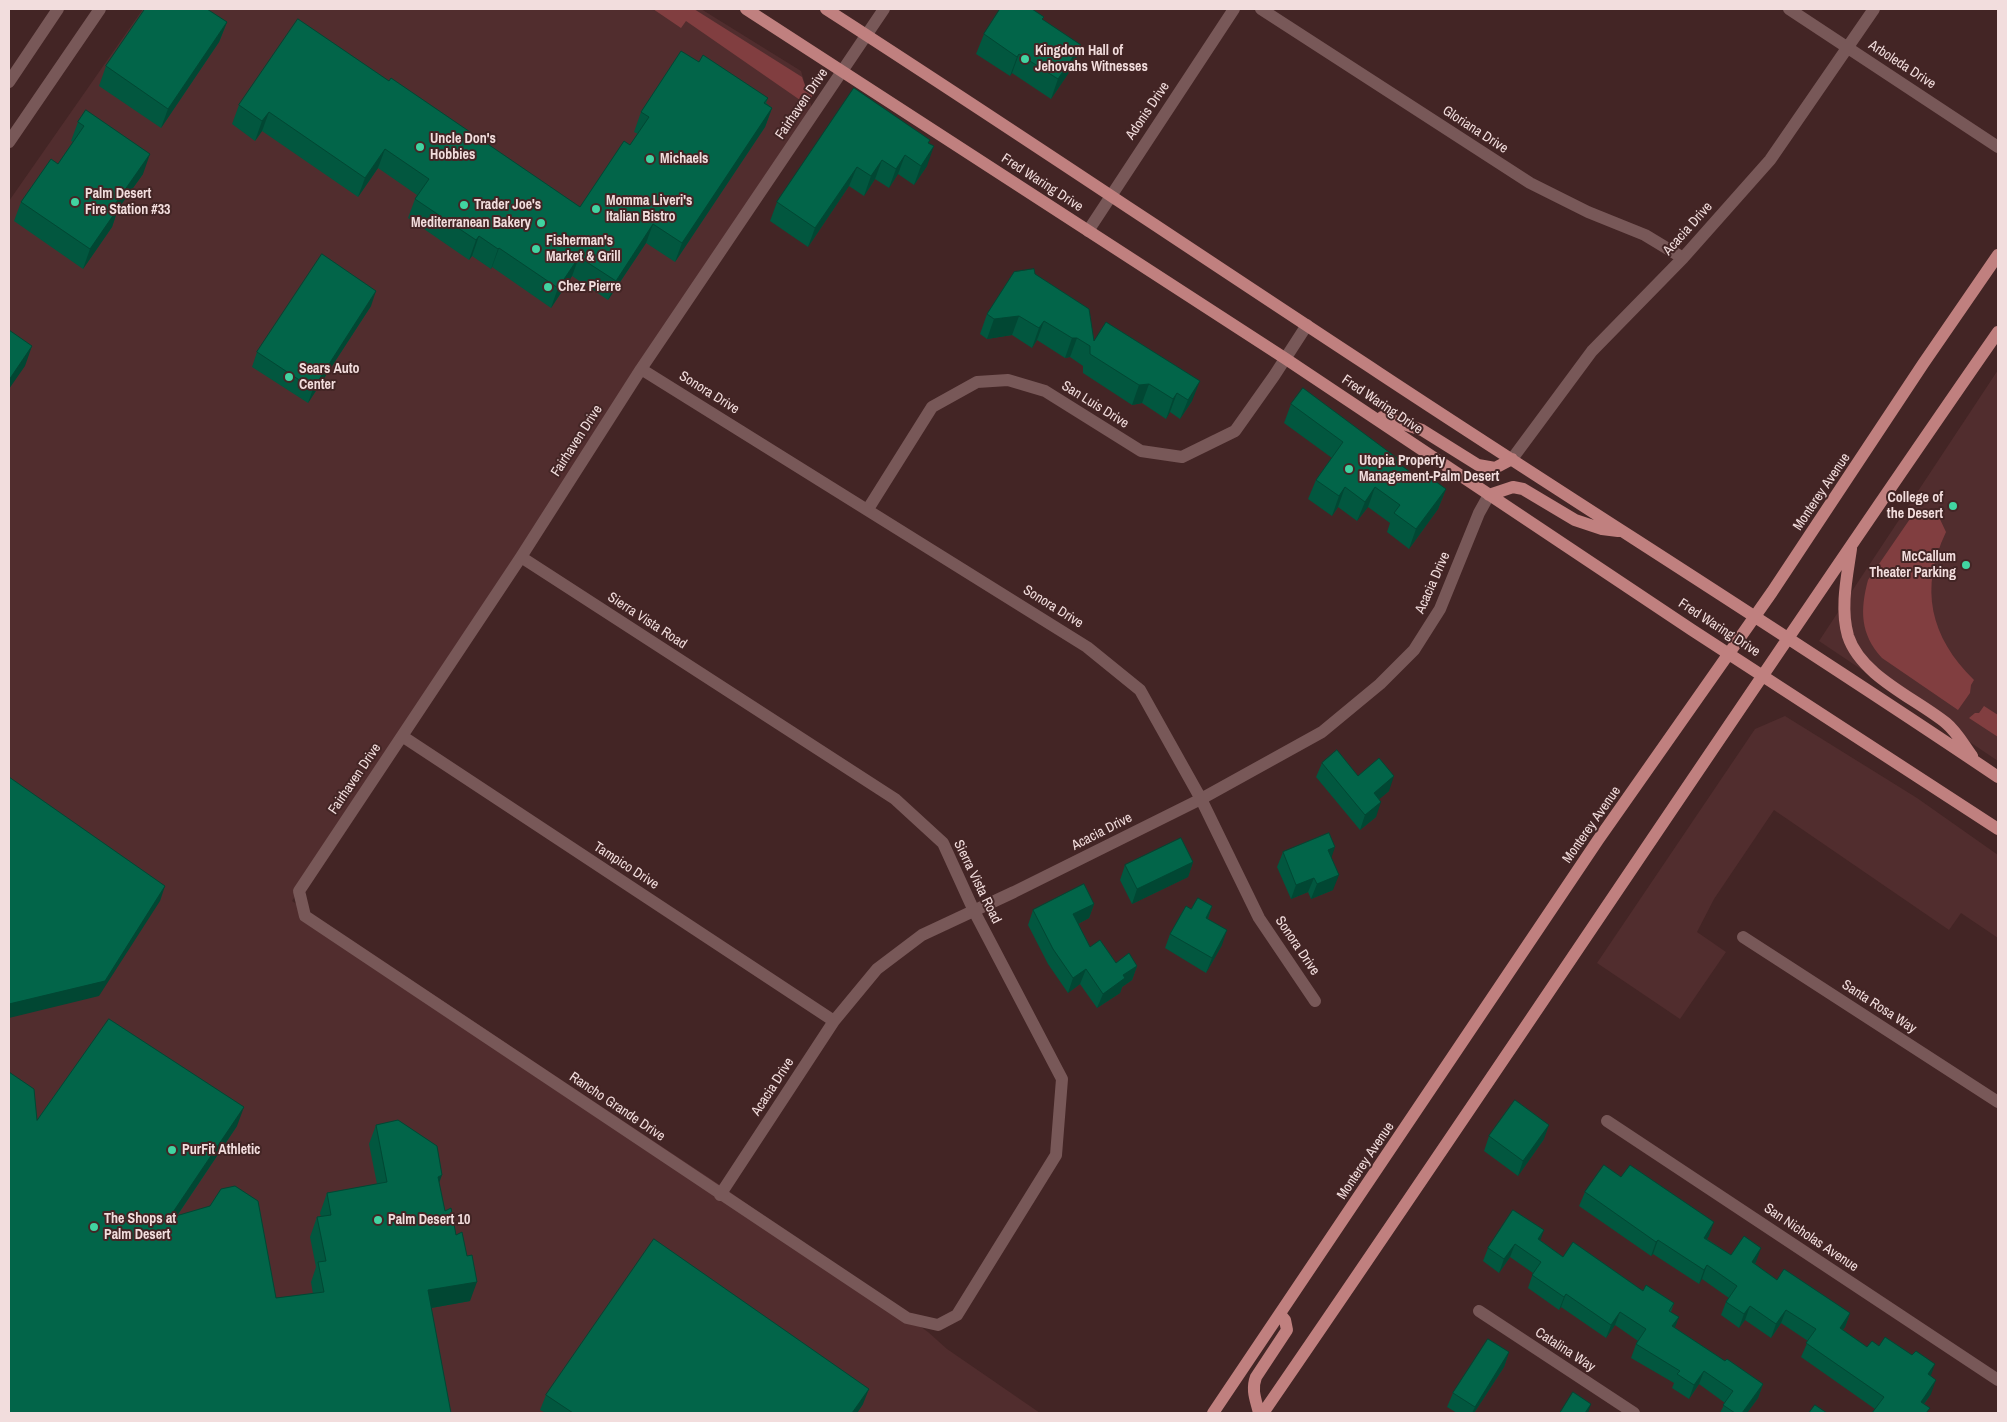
<!DOCTYPE html>
<style>
body{margin:0}
#map{position:relative;width:2007px;height:1422px;overflow:hidden;background:#432525;font-family:"Archivo Narrow",sans-serif}
canvas{display:block}
.frame{position:absolute;inset:0;border:10px solid #f2dddd;pointer-events:none}
</style>
<div id="map">
<canvas width="2007" height="1422"></canvas>
<div class="frame"></div>
</div>
<script>
const c = document.querySelector('canvas').getContext('2d');
c.lineJoin = 'round';
function fillPath(path, color) {
  c.fillStyle = color;
  c.fill(path, 'evenodd');
}
function stroke(path, color, width, dash) {
  c.strokeStyle = color;
  c.lineWidth = width;
  c.lineCap = dash ? 'butt' : 'round';
  c.setLineDash(dash || []);
  c.stroke(path);
}
function drawText(font, color, halo, rows, align = 'center') {
  c.font = font + ' "Archivo Narrow",sans-serif';
  c.lineWidth = 4;
  c.setLineDash([]);
  c.textBaseline = 'middle';
  c.strokeStyle = halo;
  c.fillStyle = color;
  for (const [text, x, y, turn = 0] of rows) {
    c.save();
    c.translate(x, y);
    c.rotate((+turn || 0) * Math.PI / 180);
    c.textAlign = isNaN(turn) ? turn : align;
    if (halo) c.strokeText(text, 0, 0);
    c.fillText(text, 0, 0);
    c.restore();
  }
}
fillPath(new Path2D(`
 M143,9H701L801,71L812,108L405,726L292,901L723,1187L928,1332L947,1349L1040,1413H9V201Z
 M1998,370V761L1819,641Z
 M1785,716L1917,798L1998,855V938L1961,913L1949,930L1774,810L1714,899L1697,932L1726,952L1680,1019L1597,963L1755,729Z`), '#512d2e');
fillPath(new Path2D(`
 M653,9H694L802,77L807,91L813,95L810,100H800L686,21L681,28Z
 M1914,513L1938,515L1946,532C1919,588 1930,637 1974,680L1971,685L1970,693L1958,710L1882,658C1860,634 1860,610 1868,580Z
 M1984,706L1998,715V737L1969,718L1975,713H1979Z`), '#813e40');
stroke(new Path2D(`
 M1261,9L1530,183L1588,212L1645,235L1683,258
 M1789,9L1998,147
 M9,82L58,9
 M9,142L100,9
 M1088,231L1234,9
 M641,369L1087,647L1140,690L1201,799L1259,918L1315,1001
 M1512,459L1592,351L1683,258L1770,160L1874,9
 M868,509L932,407L977,382L1008,380L1045,391L1141,451L1182,457L1235,431L1274,376L1307,325
 M521,557L895,799L943,843L974,911L1062,1079L1056,1155L957,1315L938,1325L907,1318L305,916L299,891L521,557L641,369L884,9
 M402,736L834,1021
 M1743,937L1998,1102
 M1607,1121L1998,1380
 M720,1195L834,1021L877,969L922,935L1014,892L1201,799L1322,732L1380,684L1414,650L1440,609L1479,513L1489,495
 M1479,1311L1634,1413`), '#785858', 12);
stroke(new Path2D(`
 M746,9L1286,359L1692,630L1998,829
 M826,9C1011,128 1194,252 1379,373C1585,509 1794,639 1998,777
 M1382,417L1422,430L1478,465L1495,468L1512,459
 M1489,495L1513,487L1523,489L1575,520L1602,529L1618,531
 M1851,549C1847,577 1840,608 1848,636C1861,676 1915,698 1946,723C1956,731 1964,745 1972,756
 M1213,1413L1598,840L1772,592L1923,364L1998,255
 M1259,1413C1256,1400 1251,1390 1256,1377L1287,1330L1285,1320L1280,1314
 M1263,1413C1510,1054 1749,690 1998,332`), '#c0807f', 12);
fillPath(new Path2D(`
 M1042,20L1074,65L1051,99L1012,73L1010,76L976,54L984,34Z
 M227,22L219,42L161,128L99,86L106,66Z
 M699,62L768,98L766,103L772,108L765,127L675,262L646,243L608,300L572,276L551,308L492,267L491,269L472,256L469,260L408,218L415,199L417,195L378,168L358,197L262,131L255,141L232,124L239,105L389,81L580,207L630,145L638,134L634,132L641,112Z
 M854,88L929,143L927,166L914,185L898,174L889,188L875,179L864,196L849,186L808,247L770,221L777,202Z
 M86,110L143,174L118,209L112,227L83,269L14,221L21,202L58,164L73,142L71,141L78,122Z
 M1035,274L1094,341L1192,401L1180,419L1170,412L1166,419L1142,403L1132,405L1083,373V366L1070,357L1065,358L1037,340L1032,348L1012,335L987,339L980,334L987,314Z
 M371,306L308,403L252,367L257,352Z
 M1291,404L1396,461L1417,477L1446,489L1438,509L1409,549L1387,532L1390,523L1368,507L1357,521L1338,507L1332,516L1308,499L1316,480L1332,458L1284,423Z
 M1322,763L1358,776L1389,791L1379,799L1376,817L1360,830L1316,777Z
 M1283,852L1331,858L1333,890L1311,899L1308,892L1291,899L1277,867Z
 M1193,862L1188,877L1132,904L1120,880L1125,865Z
 M1094,904L1089,918L1078,924L1090,947L1116,963L1137,966L1132,980L1122,987L1120,993L1097,1008L1080,984L1068,993L1048,964L1028,925L1033,910Z
 M1212,906L1208,919L1222,945L1206,973L1165,948L1170,934L1191,909Z
 M37,1120L237,1126L177,1216L276,1298L313,1294L311,1282L316,1267L310,1237L317,1217H321L320,1213L327,1193L377,1184L369,1144L376,1125L439,1183L445,1211L470,1301L431,1308L9,1413Z
 M1489,1136L1544,1139L1518,1176L1484,1151Z
 M1621,1177L1709,1236L1707,1239L1731,1255L1756,1262L1755,1264L1777,1280L1850,1313L1845,1327L1843,1330L1867,1347L1879,1346L1931,1376V1394L1924,1404L1875,1409L1801,1357L1808,1341L1781,1323L1771,1338L1745,1320L1739,1328L1721,1315L1726,1302L1729,1298L1702,1279L1699,1284L1653,1254L1651,1256L1579,1206L1585,1192Z
 M1540,1240L1563,1257L1674,1303L1671,1312L1675,1328L1725,1361L1763,1384L1758,1398L1747,1413H1720L1725,1403L1699,1384L1689,1399L1672,1388L1674,1383L1631,1358L1636,1344L1638,1341L1615,1325L1606,1338L1561,1307L1559,1310L1528,1288L1533,1273L1510,1257L1499,1273L1483,1261L1488,1248Z
 M1509,1352L1504,1367L1474,1413H1457L1447,1407L1453,1393Z
 M546,1395L863,1404L857,1413H546L540,1410Z`), '#02573f');
fillPath(new Path2D(`
 M227,22L219,42L161,128L168,109Z
 M1081,45L1074,65L1051,99L1058,79Z
 M1019,54L1012,73L1010,76L1017,57Z
 M772,108L765,127L675,262L682,243Z
 M269,112L262,131L255,141L262,121Z
 M934,146L927,166L914,185L921,166Z
 M385,149L378,168L358,197L365,178Z
 M150,154L143,174L118,209L112,227L83,269L90,249L115,204Z
 M905,155L898,174L889,188L896,169Z
 M882,160L875,179L864,196L871,176Z
 M857,167L849,186L808,247L815,228Z
 M653,224L646,243L608,300L616,281Z
 M479,236L472,256L469,260L476,240Z
 M499,248L492,267L491,269L498,249Z
 M579,257L572,276L551,308L558,288Z
 M376,291L371,306L308,403L313,389Z
 M1019,316L1012,335L987,339L994,319Z
 M1044,321L1037,340L1032,348L1039,328Z
 M1072,338H1077L1070,357L1065,358Z
 M32,346L25,366L9,389V380Z
 M1200,381L1192,401L1180,419L1188,400Z
 M1149,384L1142,403L1132,405L1139,385Z
 M1177,393L1170,412L1166,419L1173,399Z
 M1345,487L1338,507L1332,516L1339,496Z
 M1375,487L1368,507L1357,521L1365,502Z
 M1446,489L1438,509L1409,549L1416,529Z
 M1394,776L1389,791L1369,808L1374,793Z
 M1381,802L1376,817L1360,830L1365,815Z
 M1335,847L1330,862L1328,850Z
 M1193,862L1188,877L1132,904L1137,889Z
 M1339,875L1333,890L1311,899L1317,884Z
 M1314,878L1308,892L1291,899L1296,885Z
 M165,886L160,901L99,996L9,1018V1004Z
 M1094,904L1089,918L1068,929L1073,914Z
 M1212,906L1207,921L1206,918Z
 M1227,930L1222,945L1206,973L1212,958Z
 M1137,966L1132,980L1122,987L1120,993L1097,1008L1103,994L1123,975Z
 M1086,969L1080,984L1068,993L1073,978Z
 M244,1107L237,1126L162,1238L169,1218Z
 M1549,1125L1544,1139L1518,1176L1523,1161Z
 M442,1175L435,1194L438,1177Z
 M1714,1222L1709,1236L1699,1251L1704,1238Z
 M1544,1230L1539,1244L1538,1239Z
 M1658,1240L1653,1254L1651,1256L1656,1242Z
 M1515,1244L1510,1257L1499,1273L1504,1259Z
 M1761,1248L1756,1262L1747,1276L1752,1262Z
 M1707,1265L1702,1279L1699,1284L1704,1270Z
 M477,1282L470,1301L420,1310L428,1290Z
 M1566,1294L1561,1307L1559,1310L1564,1297Z
 M1750,1306L1745,1320L1739,1328L1744,1314Z
 M1786,1310L1781,1323L1771,1338L1776,1324Z
 M1620,1312L1615,1325L1606,1338L1611,1325Z
 M1850,1313L1845,1327L1834,1342L1840,1328Z
 M1679,1317L1674,1330L1672,1326Z
 M1509,1352L1504,1367L1474,1413H1472L1475,1407Z
 M1935,1364L1930,1378L1928,1374Z
 M1704,1371L1699,1384L1689,1399L1694,1385Z
 M1936,1380L1931,1394L1917,1413L1921,1402Z
 M1763,1384L1758,1398L1747,1413H1742Z
 M869,1389L863,1404L857,1413H852Z
 M1591,1404L1588,1413H1585Z`), '#014733');
const building = new Path2D(`
 M145,9H207L227,22L168,109L106,66Z
 M1000,9H1032L1044,17L1042,19L1081,45L1058,79L1019,54L1017,57L984,34Z
 M298,19L389,81L391,78L580,207L624,141L630,145L649,117L641,112L681,51L699,62L703,55L768,98L764,103L772,108L682,243L653,224L616,281L579,257L558,288L499,248L498,249L479,236L476,240L415,199L429,179L385,149L365,178L269,112L262,121L239,105Z
 M854,88L930,140L928,143L934,146L921,166L905,155L896,169L882,160L871,176L857,167L815,228L777,202Z
 M86,110L150,154L115,204L119,207L90,249L21,202L51,159L58,164L84,126L78,122Z
 M322,254L376,291L313,389L257,352Z
 M1034,269L1035,274L1089,309L1094,341L1106,322L1200,381L1188,400L1177,393L1173,399L1149,384L1139,385L1090,354V346L1077,338H1072L1044,321L1039,328L1019,316L994,319L987,314L1014,272Z
 M9,330L32,346L9,380Z
 M1303,388L1397,458L1395,461L1417,477L1421,471L1446,489L1416,529L1394,513L1400,505L1375,487L1365,502L1345,487L1339,496L1316,480L1343,442L1291,404Z
 M1337,750L1358,776L1379,758L1394,776L1374,793L1381,802L1365,815L1322,763Z
 M9,777L165,886L105,981L9,1004Z
 M1329,833L1335,847L1328,850L1339,875L1317,884L1314,878L1296,885L1283,852Z
 M1181,838L1193,862L1137,889L1125,865Z
 M1084,884L1094,904L1073,914L1090,947L1100,940L1116,963L1129,953L1137,966L1123,975L1125,978L1103,994L1086,969L1073,978L1053,949L1033,910Z
 M1198,898L1212,906L1206,918L1227,930L1212,958L1170,934L1186,906L1191,909Z
 M109,1019L244,1107L169,1218L210,1206L221,1189L235,1186L258,1201L276,1298L324,1292L318,1262L326,1261L317,1217L331,1215L327,1193L387,1182L376,1125L398,1120L437,1146L442,1175L438,1177L445,1211L451,1208L456,1235L462,1232L467,1256L472,1255L477,1282L428,1290L451,1413H9V1072L34,1089L37,1120Z
 M1515,1100L1549,1125L1523,1161L1489,1136Z
 M1604,1165L1621,1177L1630,1165L1714,1222L1704,1238L1731,1255L1744,1236L1761,1248L1752,1262L1777,1280L1784,1269L1850,1313L1840,1328L1867,1347L1872,1341L1879,1346L1885,1337L1912,1355L1916,1351L1935,1364L1928,1374L1936,1380L1921,1402L1930,1408L1926,1413H1872L1884,1397L1806,1343L1816,1329L1786,1310L1776,1324L1750,1306L1744,1314L1726,1302L1737,1286L1707,1265L1704,1270L1658,1240L1656,1242L1585,1192Z
 M1513,1210L1544,1230L1538,1239L1563,1257L1573,1242L1643,1291L1646,1285L1674,1303L1669,1311L1679,1317L1672,1326L1725,1361L1727,1359L1763,1384L1742,1413H1735L1723,1405L1733,1391L1704,1371L1694,1385L1677,1374L1680,1371L1636,1344L1646,1329L1620,1312L1611,1325L1566,1294L1564,1297L1532,1275L1541,1262L1515,1244L1504,1259L1488,1248Z
 M654,1239L869,1389L852,1413H573L546,1395Z
 M1488,1339L1509,1352L1475,1407L1453,1393Z
 M1573,1392L1591,1404L1585,1413H1560Z
 M1815,1405L1827,1413H1809Z`);
fillPath(building, '#026549');
stroke(building, '#014733', 1);
for (const [x, y, r, color] of [
 [1025,59,5,"#41d4a1"],
 [420,147,5,"#41d4a1"],
 [650,159,5,"#41d4a1"],
 [75,202,5,"#41d4a1"],
 [464,205,5,"#41d4a1"],
 [596,209,5,"#41d4a1"],
 [541,223,5,"#41d4a1"],
 [536,249,5,"#41d4a1"],
 [548,287,5,"#41d4a1"],
 [289,377,5,"#41d4a1"],
 [1349,469,5,"#41d4a1"],
 [1953,506,5,"#41d4a1"],
 [1966,565,5,"#41d4a1"],
 [172,1150,5,"#41d4a1"],
 [378,1220,5,"#41d4a1"],
 [94,1227,5,"#41d4a1"]
]) {
  const dot = new Path2D();
  dot.arc(x, y, r, 0, 2 * Math.PI);
  c.fillStyle = color;
  c.fill(dot);
  stroke(dot, '#432525', 2);
}
drawText('bold 14px', '#f2dddd', '#432525', [
 ["Kingdom Hall of",1035,51],
 ["Jehovahs Witnesses",1035,67],
 ["Uncle Don's",430,139],
 ["Hobbies",430,155],
 ["Michaels",660,159],
 ["Palm Desert",85,194],
 ["Fire Station #33",85,210],
 ["Momma Liveri's",606,201],
 ["Italian Bistro",606,217],
 ["Trader Joe's",474,205],
 ["Mediterranean Bakery",531,223,"right"],
 ["Fisherman's",546,241],
 ["Market & Grill",546,257],
 ["Chez Pierre",558,287],
 ["Sears Auto",299,369],
 ["Center",299,385],
 ["Utopia Property",1359,461],
 ["Management-Palm Desert",1359,477],
 ["College of",1943,498,"right"],
 ["the Desert",1943,514,"right"],
 ["McCallum",1956,557,"right"],
 ["Theater Parking",1956,573,"right"],
 ["PurFit Athletic",182,1150],
 ["The Shops at",104,1219],
 ["Palm Desert",104,1235],
 ["Palm Desert 10",388,1220]
], 'left');
drawText('14px', '#f2dddd', '#432525', [
 ["Arboleda Drive",1902,65,33],
 ["Fairhaven Drive",802,104,-56],
 ["Adonis Drive",1148,111,-56],
 ["Gloriana Drive",1475,130,33],
 ["Fred Waring Drive",1042,183,33],
 ["Acacia Drive",1688,229,-48],
 ["Sonora Drive",709,393,32],
 ["San Luis Drive",1095,405,32],
 ["Fred Waring Drive",1382,405,34],
 ["Fairhaven Drive",577,441,-57],
 ["Monterey Avenue",1822,492,-56],
 ["Acacia Drive",1433,583,-66],
 ["Sonora Drive",1053,607,32],
 ["Sierra Vista Road",647,621,33],
 ["Fred Waring Drive",1719,628,33],
 ["Fairhaven Drive",355,779,-56],
 ["Monterey Avenue",1592,825,-55],
 ["Acacia Drive",1102,832,-27],
 ["Tampico Drive",626,866,33],
 ["Sierra Vista Road",977,882,64],
 ["Sonora Drive",1297,946,56],
 ["Santa Rosa Way",1879,1007,33],
 ["Acacia Drive",773,1087,-57],
 ["Rancho Grande Drive",617,1107,34],
 ["Monterey Avenue",1366,1161,-56],
 ["San Nicholas Avenue",1811,1238,34],
 ["Catalina Way",1565,1350,33]
]);
</script>
